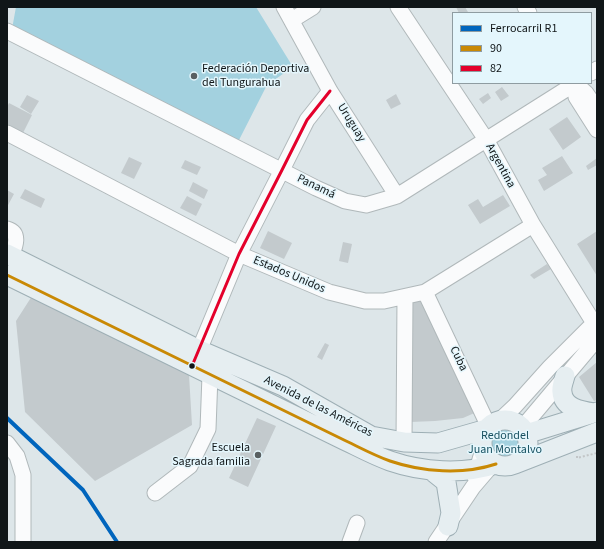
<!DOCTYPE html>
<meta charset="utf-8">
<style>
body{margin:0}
#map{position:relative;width:604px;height:549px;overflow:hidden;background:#dde6e9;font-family:"Source Sans 3",sans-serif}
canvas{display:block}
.frame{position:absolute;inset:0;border:8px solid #101618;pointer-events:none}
.legend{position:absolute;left:452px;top:12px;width:140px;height:72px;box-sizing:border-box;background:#e4f6fc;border:1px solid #8f9ca1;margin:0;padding:5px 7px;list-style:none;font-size:12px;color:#101618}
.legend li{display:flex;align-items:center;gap:8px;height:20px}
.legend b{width:20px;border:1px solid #8f9ca1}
</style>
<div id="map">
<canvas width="604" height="549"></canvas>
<div class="frame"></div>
<ul class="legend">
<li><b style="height:5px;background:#0065bd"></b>Ferrocarril R1</li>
<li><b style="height:5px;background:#c98905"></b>90</li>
<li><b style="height:5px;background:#e4002b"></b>82</li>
</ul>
</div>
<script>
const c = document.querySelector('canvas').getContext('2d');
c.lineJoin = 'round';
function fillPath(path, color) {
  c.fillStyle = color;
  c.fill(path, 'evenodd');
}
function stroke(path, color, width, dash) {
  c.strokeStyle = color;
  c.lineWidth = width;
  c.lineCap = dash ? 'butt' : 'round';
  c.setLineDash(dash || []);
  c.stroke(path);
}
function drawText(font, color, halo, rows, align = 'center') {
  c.font = font + ' "Source Sans 3",sans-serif';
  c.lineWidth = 3;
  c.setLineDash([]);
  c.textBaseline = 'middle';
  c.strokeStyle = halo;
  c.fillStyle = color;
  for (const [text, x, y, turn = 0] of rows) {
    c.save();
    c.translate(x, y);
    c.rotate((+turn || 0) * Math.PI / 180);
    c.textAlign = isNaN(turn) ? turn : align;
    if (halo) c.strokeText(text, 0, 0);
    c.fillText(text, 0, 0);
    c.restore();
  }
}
fillPath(new Path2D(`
 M16,7H256L293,67L267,85L239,140L12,29Z
 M487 443a18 18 0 1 1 36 0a18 18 0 1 1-36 0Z`), '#a3d1df');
fillPath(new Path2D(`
 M456,7H465L468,12L459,13Z
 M502,87L509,96L501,101L495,92Z
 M488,93L491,98L483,104L479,99Z
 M396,94L401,104L391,109L386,100Z
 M27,95L39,101L31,114L20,107Z
 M9,103L32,115L23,133L7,124V107Z
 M567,117L581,137L563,150L549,129Z
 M562,156L573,173L544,191L538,180L547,175L542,168Z
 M129,157L142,163L134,179L121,173Z
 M597,158V165L588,170L586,166Z
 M185,160L201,167L197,175L181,168Z
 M193,182L208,190L204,199L189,191Z
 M25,189L45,199L41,208L20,198Z
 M7,190L14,194L7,207Z
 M503,195L510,206L480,224L468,205L478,199L483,207Z
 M187,196L202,204L196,216L180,208Z
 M268,231L292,243L284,259L260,248Z
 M597,231V276L577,244Z
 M343,242L352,244L348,263L339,261Z
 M547,264L551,269L534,279L530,275Z
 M32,296L189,375L192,425L95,481L25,412L16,321Z
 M421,300L479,411L463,418L435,421L410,422L413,301Z
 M325,343L329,345L322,360L317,357Z
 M597,362V400L594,401L579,377Z
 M257,418L276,426L248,487L229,478Z`), '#c3cacd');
const minor = new Path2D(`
 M284,7L330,91L397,196
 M398,7L487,141L533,225L597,328
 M525,7L529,13
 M292,20L313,7
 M7,31L316,188L345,201L366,205L397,196L576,83
 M591,73L597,69
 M575,83L586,93L597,109
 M576,84V97L597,130
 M7,133L239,254L329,292L365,301H384L425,292L533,225
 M7,229C21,233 15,247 11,257
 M425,292L489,427
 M195,360L239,254L282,170L307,120L330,91
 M499,421L515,406L550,367L597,320
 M522,428L597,339
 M404,442L405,297
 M7,443L17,456L23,475V542
 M475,477L483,449
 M155,493L190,466L208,429L210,375
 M350,542L357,523
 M436,542L473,487L491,466`);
const major = new Path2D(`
 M7,254L199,350L283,386L371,436L404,442L438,443L487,429
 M7,275L342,439C357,446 373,455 390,461C422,472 463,475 496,464
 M565,376C564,380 561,387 562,392C563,408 581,411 594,413
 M482 443a23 23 0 1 1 46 0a23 23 0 1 1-46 0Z
 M526,434L597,412
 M515,464L597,432
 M431,470L446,482L451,513L448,526`);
stroke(minor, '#b0b8ba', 17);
stroke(major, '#9eafb5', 21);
stroke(new Path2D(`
 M577,456V458L597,453`), '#c2c5c7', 2, [2, 2]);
stroke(minor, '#fafbfc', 15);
stroke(major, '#e6eef1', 19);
stroke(new Path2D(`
 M7,275L342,439C357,446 373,455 390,461C422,472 463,475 496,464`), '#c98905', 3);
stroke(new Path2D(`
 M192,366L239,254L282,170L307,120L330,91`), '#e4002b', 3);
stroke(new Path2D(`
 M7,418L83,490L117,542`), '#0065bd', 4);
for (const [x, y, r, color] of [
 [194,76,4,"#585f61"],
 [192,366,3.5,"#101618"],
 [258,455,4,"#585f61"]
]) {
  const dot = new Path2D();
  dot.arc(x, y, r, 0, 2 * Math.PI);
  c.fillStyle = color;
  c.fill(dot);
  stroke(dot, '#e4f6fc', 1.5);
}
drawText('12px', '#101618', '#e4f6fc', [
 ["Federación Deportiva",202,69],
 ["del Tungurahua",202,83],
 ["Escuela",250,448,"right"],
 ["Sagrada familia",250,462,"right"]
], 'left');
drawText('12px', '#101618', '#e4f6fc', [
 ["Uruguay",351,123,58],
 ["Argentina",500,166,61],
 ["Panamá",316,187,26],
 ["Estados Unidos",289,275,23],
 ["Cuba",458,359,64],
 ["Avenida de las Américas",318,407,27]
]);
drawText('12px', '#185161', '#e4f6fc', [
 ["Redondel",505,436],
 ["Juan Montalvo",505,450]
]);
</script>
